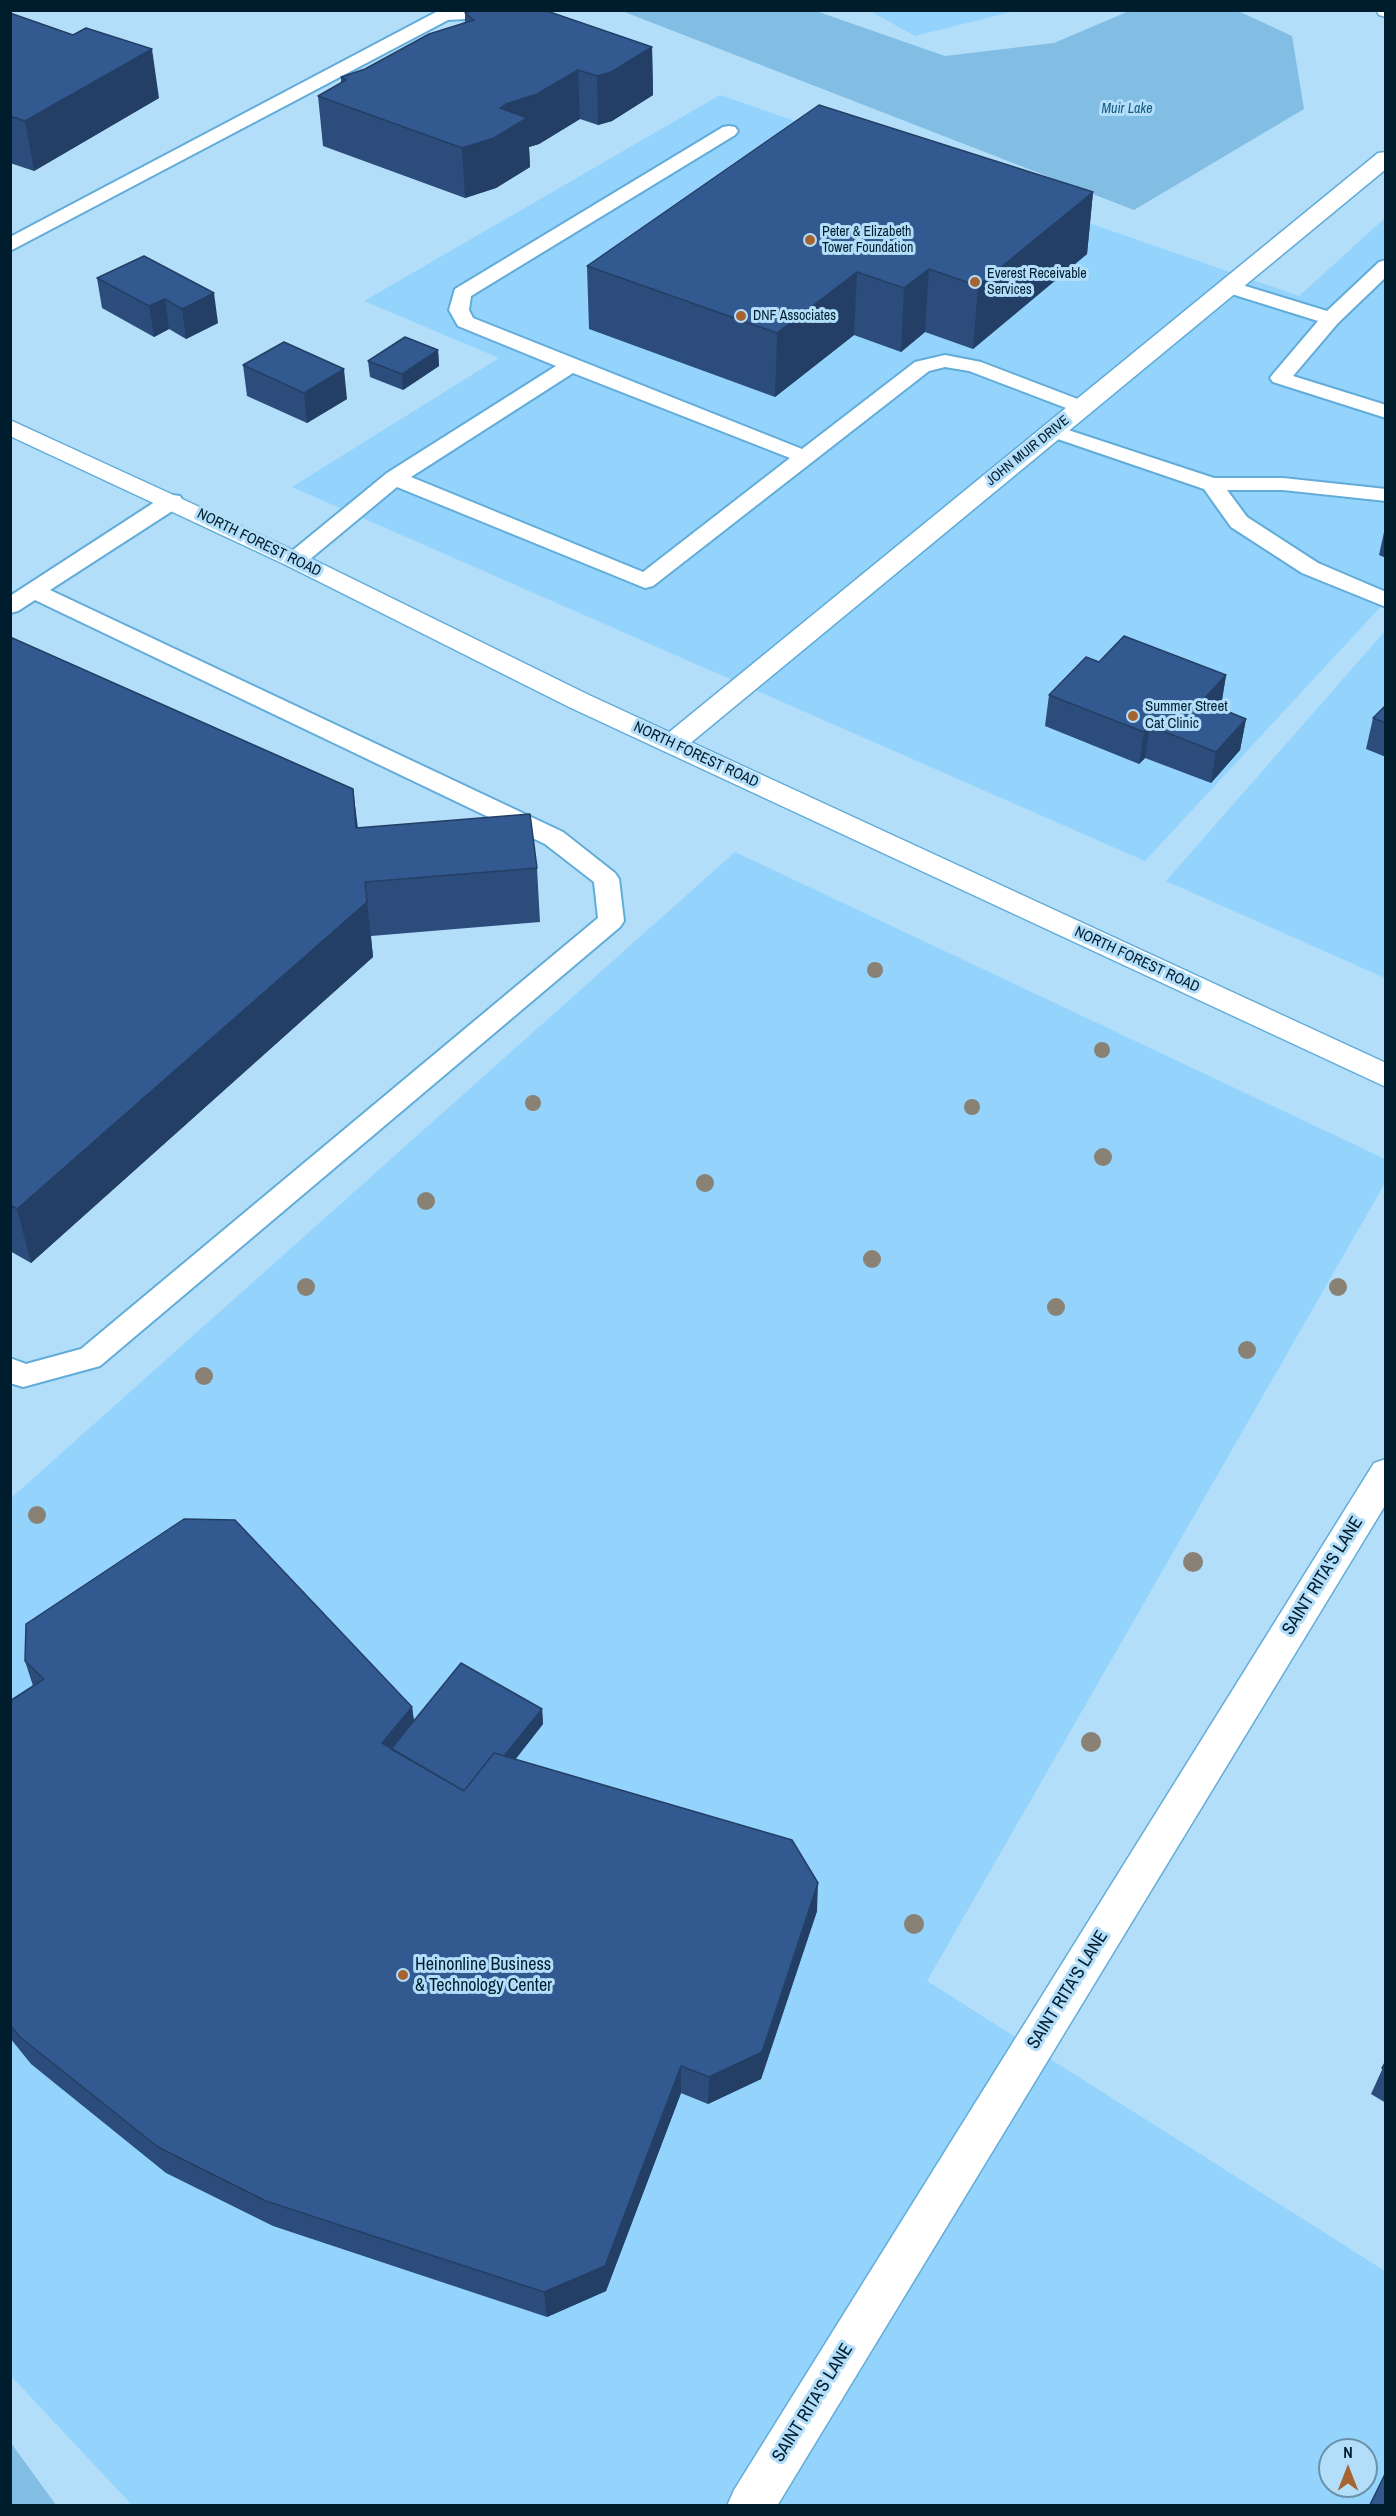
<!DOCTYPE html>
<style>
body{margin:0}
#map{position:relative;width:1396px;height:2516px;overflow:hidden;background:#b3defa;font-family:"Archivo Narrow",sans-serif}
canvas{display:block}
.frame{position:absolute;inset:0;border:12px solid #001d2e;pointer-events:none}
.north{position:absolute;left:1318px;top:2438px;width:60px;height:60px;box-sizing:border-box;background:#b3defa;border:2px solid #6b91a8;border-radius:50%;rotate:0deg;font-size:16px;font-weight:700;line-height:24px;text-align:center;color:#001d2e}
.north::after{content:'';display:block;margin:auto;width:21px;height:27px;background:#a66530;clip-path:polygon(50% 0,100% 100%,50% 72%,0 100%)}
</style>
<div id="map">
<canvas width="1396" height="2516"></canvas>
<div class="frame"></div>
<div class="north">N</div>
</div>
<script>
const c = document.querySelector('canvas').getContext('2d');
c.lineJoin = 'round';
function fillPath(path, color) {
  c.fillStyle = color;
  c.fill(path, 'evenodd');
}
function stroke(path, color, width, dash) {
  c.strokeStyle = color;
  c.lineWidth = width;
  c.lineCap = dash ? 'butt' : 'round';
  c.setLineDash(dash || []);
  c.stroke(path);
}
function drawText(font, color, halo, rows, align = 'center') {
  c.font = font + ' "Archivo Narrow",sans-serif';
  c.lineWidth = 6;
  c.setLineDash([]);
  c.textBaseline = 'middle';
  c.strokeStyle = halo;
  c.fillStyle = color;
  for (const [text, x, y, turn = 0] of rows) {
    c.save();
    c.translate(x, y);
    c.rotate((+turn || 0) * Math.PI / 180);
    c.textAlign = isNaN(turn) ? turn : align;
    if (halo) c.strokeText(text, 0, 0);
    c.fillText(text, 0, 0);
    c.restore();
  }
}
fillPath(new Path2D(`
 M870,11H1015L915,36Z
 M720,95L1299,296L1385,218V602L1145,861L292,487L499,358L364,301Z
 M1385,631V978L1166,881Z
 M735,852L1385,1159V1183L927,1981L1385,2271V2505H132L11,2376L10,1499ZM1330,2450H1366V2486H1330Z`), '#93d3fc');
fillPath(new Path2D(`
 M622,11H816L945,56L1054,43L1129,11H1238L1292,36L1304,109L1134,210Z
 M11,2443L56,2505H11Z`), '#82bde3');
const lane = new Path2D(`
 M493,10L508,16L511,20L508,24L502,25L482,18L448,20L10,251V237L438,11Z
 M729,126L735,127L738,131L735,135L471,296L469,310L473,318L802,449L915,362L945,355L981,362L1088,403L1091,407L1088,411L1081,413L1074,411L969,371L945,367L929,371L653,586L645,588L397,487L303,565L295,567L287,565L284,560L287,555L387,473L556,366L458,326L449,310L455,289L723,127ZM573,373L790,458L643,572L411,477Z
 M1386,260V277L1338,323L1293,376L1386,405V418L1273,382L1270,378L1273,374L1318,321L1222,291L1219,287L1222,283L1229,281L1327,311L1379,262Z
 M1053,425L1214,478H1283L1386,489V501L1283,490H1227L1247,517L1318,563L1386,592V607L1302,573L1231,527L1204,489L1046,435L1043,431L1046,427Z
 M172,495L180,496L183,501L180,506L50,590L563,832L615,873L619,879L624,921L620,927L100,1366L23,1387L10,1383V1358L26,1364L81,1349L598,918L594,882L545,844L35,600L18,611L10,613V596L164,496Z`);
const street = new Path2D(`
 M1376,10H1386V17L1379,15Z
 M1386,152V169L682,750L672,753L662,750L658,744L662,738L1378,153Z
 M1386,1459V1504L777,2506H727L734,2490L1374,1463Z`);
const secondary = new Path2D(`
 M10,420L304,555L589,695L1386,1063V1087L569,707L286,565L10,436Z`);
stroke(lane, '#62acd9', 4);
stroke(street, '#62acd9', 3);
stroke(secondary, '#62acd9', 3);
fillPath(lane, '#fff');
fillPath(street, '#fff');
fillPath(secondary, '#fff');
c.fillStyle = '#898173';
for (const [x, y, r] of [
 [875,970,8],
 [1102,1050,8],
 [533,1103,8],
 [972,1107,8],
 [1103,1157,9],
 [705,1183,9],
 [426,1201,9],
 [872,1259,9],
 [306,1287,9],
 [1338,1287,9],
 [1056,1307,9],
 [1247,1350,9],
 [204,1376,9],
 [37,1515,9],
 [1193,1562,10],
 [1091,1742,10],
 [914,1924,10]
]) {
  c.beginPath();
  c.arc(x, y, r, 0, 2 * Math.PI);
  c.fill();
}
fillPath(new Path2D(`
 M10,13L159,98L34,171L10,163Z
 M465,13L652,47L653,95L612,121L598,125L580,119L539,144L529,147L530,167L496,188L465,198L323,146L318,96L341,83V77L365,69L465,22Z
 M1093,192L1087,254L973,349L925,332L901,352L854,335L775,397L589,329L587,266Z
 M144,256L218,323L186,339L169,329L154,337L102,308L97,278Z
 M438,350L439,366L403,390L370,377L368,361Z
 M243,365L347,399L307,423L247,396Z
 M1386,523V558L1379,555Z
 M10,637L353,789L358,828L537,868L540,922L371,936L373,957L31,1263L10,1251Z
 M1226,675L1221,706L1219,708L1246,719L1240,750L1211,783L1145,758L1139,764L1045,726L1049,695Z
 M1386,705V757L1366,749L1373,718Z
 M25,1661L412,1707L414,1721L542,1709L543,1724L515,1760L817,1911L761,2079L708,2104L681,2093L606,2291L547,2317L273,2226L166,2173L31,2064L10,2038V1701L33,1686Z
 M1386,2061V2103L1371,2094Z
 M1385,2474L1386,2505H1369Z`), '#2c4d7c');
fillPath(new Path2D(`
 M652,47L653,95L612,121L598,125L597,76Z
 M152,49L159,98L34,171L25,121Z
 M578,70L580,119L539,144L529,147L530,167L496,188L465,198L462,148L500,108Z
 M1093,192L1087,254L973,349L978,286Z
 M929,269L925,332L901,352L904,288Z
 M857,272L854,335L775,397L777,333Z
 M214,293L218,323L186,339L182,309Z
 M165,299L169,329L154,337L149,306Z
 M438,350L439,366L403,390L402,374Z
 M344,369L347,399L307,423L304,393Z
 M1226,675L1221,706L1197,733L1202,701Z
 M1246,719L1240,750L1211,783L1216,752Z
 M1150,726L1145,758L1139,764L1144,732Z
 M353,789L359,844L356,828Z
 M365,882L373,957L31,1263L17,1209Z
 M412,1707L416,1737L394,1763L382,1743Z
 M542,1709L543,1724L467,1820L466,1805Z
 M818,1883L817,1911L761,2079L708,2104L709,2077Z
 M681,2066V2093L606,2291L547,2317L544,2292Z`), '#243f65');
const building = new Path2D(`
 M474,10H544L652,47L611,72L597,76L578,70L537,94L506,104L500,108L527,118L494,138L462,148L318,96L346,80L341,77L365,69L429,34L474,20L465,13Z
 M10,13L73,35L86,28L152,49L25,121L10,116Z
 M819,105L1093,192L978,286L929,269L904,288L857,272L777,333L587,266Z
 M144,256L214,293L182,309L165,299L149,306L97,278Z
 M405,337L438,350L402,374L368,361Z
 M284,342L344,369L304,393L243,365Z
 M1124,636L1226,675L1202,701L1246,719L1216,752L1150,726L1144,732L1049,695L1086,657L1099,662Z
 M10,637L353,789L356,828L530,814L537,868L365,882L367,902L17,1209L10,1205Z
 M1386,705V723L1373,718Z
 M184,1519L235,1520L412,1707L382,1743L464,1791L494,1753L792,1840L818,1883L762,2052L709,2077L681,2066L605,2266L544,2292L266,2201L158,2147L20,2037L10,2025V1701L44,1679L25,1661L26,1624Z
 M461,1663L542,1709L504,1756L494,1753L464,1791L391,1749Z
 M1386,2061V2070L1382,2068Z
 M1385,2474L1386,2505H1370Z`);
fillPath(building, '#335a90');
stroke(building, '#243f65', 1.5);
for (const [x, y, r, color] of [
 [810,240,6,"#a66530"],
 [975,282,6,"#a66530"],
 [741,316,6,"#a66530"],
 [1133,716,6,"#a66530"],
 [403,1975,6,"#a66530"]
]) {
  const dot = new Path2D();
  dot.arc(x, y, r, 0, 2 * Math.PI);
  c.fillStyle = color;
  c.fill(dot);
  stroke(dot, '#b3defa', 2);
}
drawText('italic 14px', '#135b80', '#b3defa', [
 ["Muir Lake",1127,109]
]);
drawText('14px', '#001d2e', '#b3defa', [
 ["Peter & Elizabeth",822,232],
 ["Tower Foundation",822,248],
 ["Everest Receivable",987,274],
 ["Services",987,290],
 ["DNF Associates",753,316]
], 'left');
drawText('14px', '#001d2e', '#b3defa', [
 ["JOHN MUIR DRIVE",1028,451,-39]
]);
drawText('15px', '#001d2e', '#b3defa', [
 ["NORTH FOREST ROAD",259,543,26],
 ["NORTH FOREST ROAD",696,755,25],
 ["NORTH FOREST ROAD",1137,960,25]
]);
drawText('15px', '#001d2e', '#b3defa', [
 ["Summer Street",1145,707],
 ["Cat Clinic",1145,724]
], 'left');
drawText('18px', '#001d2e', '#b3defa', [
 ["SAINT RITA'S LANE",1323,1576,-58],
 ["SAINT RITA'S LANE",1068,1990,-58],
 ["SAINT RITA'S LANE",813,2403,-58]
]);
drawText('18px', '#001d2e', '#b3defa', [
 ["Heinonline Business",415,1965],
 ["& Technology Center",415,1986]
], 'left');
</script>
